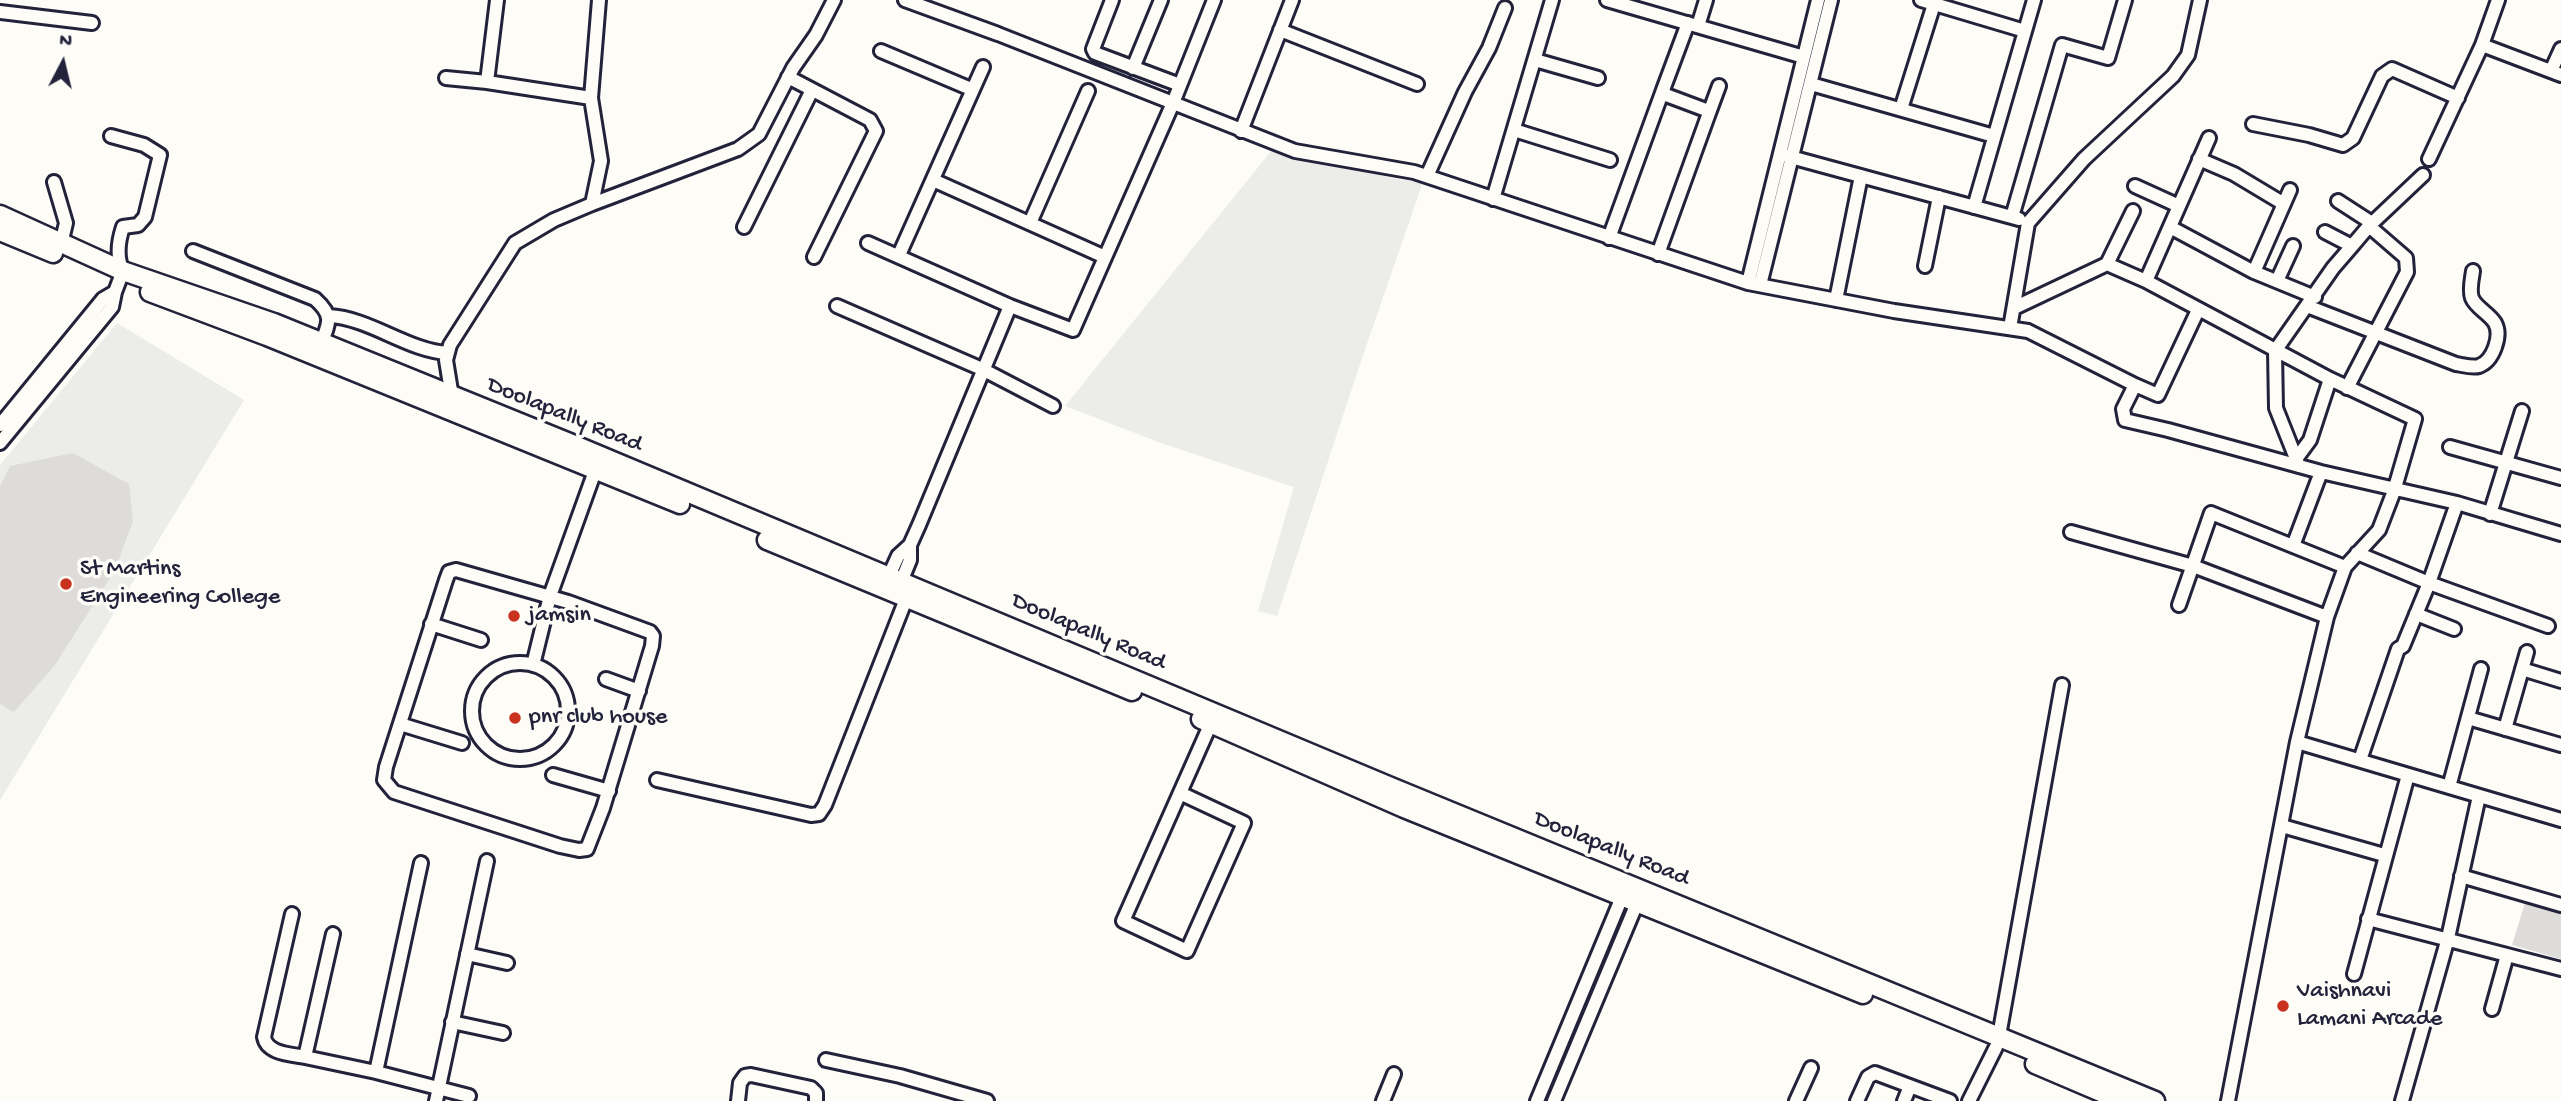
<!DOCTYPE html>
<style>
body{margin:0}
#map{position:relative;width:2561px;height:1101px;overflow:hidden;background:#fdfcf7;font-family:"Gochi Hand",sans-serif}
canvas{display:block}
.north{position:absolute;left:28px;top:28px;width:70px;height:70px;-webkit-text-stroke:5px #fdfcf7;paint-order:stroke;rotate:7deg;font-size:19px;font-weight:700;line-height:28px;text-align:center;color:#22223b}
.north::after{content:'';display:block;margin:auto;width:24px;height:32px;background:#22223b;clip-path:polygon(50% 0,100% 100%,50% 72%,0 100%)}
</style>
<div id="map">
<canvas width="2561" height="1101"></canvas>
<div class="north">N</div>
</div>
<script>
const c = document.querySelector('canvas').getContext('2d');
c.lineJoin = 'round';
function fillPath(path, color) {
  c.fillStyle = color;
  c.fill(path, 'evenodd');
}
function stroke(path, color, width, dash) {
  c.strokeStyle = color;
  c.lineWidth = width;
  c.lineCap = dash ? 'butt' : 'round';
  c.setLineDash(dash || []);
  c.stroke(path);
}
function drawText(font, color, halo, rows, align = 'center') {
  c.font = font + ' "Gochi Hand",sans-serif';
  c.lineWidth = 7;
  c.setLineDash([]);
  c.textBaseline = 'middle';
  c.strokeStyle = halo;
  c.fillStyle = color;
  for (const [text, x, y, turn = 0] of rows) {
    c.save();
    c.translate(x, y);
    c.rotate((+turn || 0) * Math.PI / 180);
    c.textAlign = isNaN(turn) ? turn : align;
    if (halo) c.strokeText(text, 0, 0);
    c.fillText(text, 0, 0);
    c.restore();
  }
}
fillPath(new Path2D(`
 M1272,150L1402,180L1423,182L1360,364L1277,616L1258,611L1294,487L1161,443L1065,406Z
 M117,323L244,400L0,800V465Z`), '#ecece9');
fillPath(new Path2D(`
 M73,453L129,484L133,521L114,572L55,665L14,712L0,704V486L10,466Z
 M2529,890L2561,899V959L2512,945Z`), '#dddcdb');
const minor = new Path2D(`
 M905,0L998,34L1295,151L1414,172L1748,283L1894,311L2028,331L2135,385L2123,409L2125,420L2168,430L2321,472L2457,503L2561,534
 M1112,0L1093,49L1095,53L1180,85
 M1607,0L1804,57
 M1921,0L2025,31
 M0,12L92,23
 M1698,26L1706,0
 M1280,30L1417,84
 M2482,45L2561,75
 M881,51L971,89
 M1535,60L1598,78
 M1133,68L1161,0
 M2551,71L2561,49
 M788,77L870,120L876,131L814,257
 M446,78L487,82L591,98
 M487,82L497,0
 M1811,84L1994,136
 M1901,109L1934,4
 M1709,113L1719,86
 M2253,124L2309,135L2343,145L2353,138L2382,76L2392,69L2458,98
 M1514,130L1610,160
 M1241,131L1292,0
 M1787,156L2019,219
 M2199,159L2234,174L2284,204
 M2429,159L2482,45L2498,0
 M1427,176L1465,92L1489,48L1505,8
 M933,180L1105,257
 M54,182L66,223L61,244
 M2135,186L2179,206
 M1493,199L1552,0
 M2338,201L2372,223
 M592,204L601,161L591,98L599,0
 M1974,207L2034,0
 M2012,217L2062,45L2108,58L2125,0
 M1030,223L1088,91
 M744,227L812,90
 M2170,227L2254,272L2315,297
 M2325,232L2352,246
 M1609,238L1663,90
 M868,243L1010,306L1073,330L1173,103L1214,0
 M193,251L315,299C333,315 330,322 321,343
 M1658,254L1709,113L1706,110L1666,95L1663,90L1688,23
 M899,255L983,67
 M2107,264L2133,211
 M1925,266L1939,197
 M2254,272L2290,190
 M2146,281L2209,138
 M2277,281L2293,246
 M1748,283L1818,0
 M1760,285L1831,0
 M1836,300L1861,176
 M837,306L982,369L1053,406
 M2307,306L2456,364C2463,365 2472,368 2479,366C2493,361 2502,336 2495,323C2489,313 2476,308 2472,298C2469,290 2472,279 2473,271
 M2014,308L2107,264L2146,281L2330,379L2415,419L2394,491L2379,530L2345,567L2327,617L2297,742L2228,1101
 M329,316C370,318 408,351 448,353
 M2010,328L2028,223L2084,159L2173,76L2188,55L2200,0
 M2135,385L2158,395L2198,310
 M2347,388L2407,272L2406,258L2369,226
 M452,397L446,360L450,345L515,243L554,220L592,204L738,149L759,134L793,68L816,35L834,0
 M0,425L103,299L115,292
 M0,443L112,307L115,292L123,271C116,257 118,242 123,227L138,225L145,217L160,155L144,145L111,136
 M2450,447L2561,478
 M2296,459L2310,440L2330,379
 M2299,466L2276,408L2275,351L2333,268L2352,246L2369,226L2423,175
 M2490,514L2522,411
 M2071,532L2193,566L2327,617
 M2293,546L2321,472
 M2357,553L2429,583L2548,626
 M456,570L568,602L650,632L653,636L652,646L603,808L587,849L579,850L560,846L394,792L384,780L386,767L446,580L449,572Z
 M888,578L898,556L910,545L919,525L1010,306
 M901,582L910,560V545
 M2179,605L2211,513L2345,567
 M2416,614L2454,629
 M431,624L481,640
 M472 711a48 48 0 1 1 96 0a48 48 0 1 1-96 0Z
 M533,665L550,596L595,471
 M2522,669L2561,681
 M606,679L639,691
 M2468,718L2561,745
 M400,724L462,743
 M2505,729L2527,652
 M2297,742L2561,820
 M2360,760L2398,649L2403,646L2429,583L2457,503
 M553,775L609,791
 M657,780L811,815L819,814L825,805L906,599
 M2449,787L2481,669
 M1180,793L1244,823L1187,951L1123,921L1211,723
 M2282,826L2384,855
 M2461,876L2561,905
 M292,914L264,1037C267,1054 291,1054 305,1057L333,934
 M2368,919L2561,969
 M467,954L507,963
 M2354,974L2408,775
 M2492,1009L2507,955
 M452,1022L503,1033
 M1999,1036L2062,685
 M305,1057L376,1072L469,1096
 M826,1060L900,1076L987,1101
 M376,1072L421,863
 M436,1101L487,861
 M738,1101L740,1083L745,1076L751,1075L811,1088L816,1093V1101
 M1383,1101L1394,1074
 M1537,1101L1622,897
 M1554,1101L1637,903
 M1796,1101L1811,1068
 M1857,1101L1868,1077L1875,1073L1950,1101
 M1904,1101L1910,1086
 M1969,1101L1996,1047
 M2402,1101L2448,938L2479,796`);
const secondary = new Path2D(`
 M0,215L123,271L274,323L572,444L1391,787L2155,1101
 M0,231L53,253
 M150,292L267,336L680,504
 M767,540L1132,691
 M1201,719L1404,808L1863,994
 M2035,1064L2122,1101`);
stroke(minor, '#22223b', 18);
stroke(secondary, '#22223b', 23);
stroke(minor, '#fdfcf7', 12);
stroke(secondary, '#fdfcf7', 18);
for (const [x, y, r, color] of [
 [66,584,7,"#c8321e"],
 [514,616,7,"#c8321e"],
 [515,718,7,"#c8321e"],
 [2283,1006,7,"#c8321e"]
]) {
  const dot = new Path2D();
  dot.arc(x, y, r, 0, 2 * Math.PI);
  c.fillStyle = color;
  c.fill(dot);
  stroke(dot, '#fdfcf7', 2.5);
}
drawText('24px', '#22223b', '#fdfcf7', [
 ["Doolapally Road",564,416,22],
 ["Doolapally Road",1088,633,23],
 ["Doolapally Road",1611,850,22]
]);
drawText('24px', '#22223b', '#fdfcf7', [
 ["St Martins",80,570],
 ["Engineering College",80,598],
 ["jamsin",528,616],
 ["pnr club house",529,718],
 ["Vaishnavi",2297,992],
 ["Lamani Arcade",2297,1020]
], 'left');
</script>
